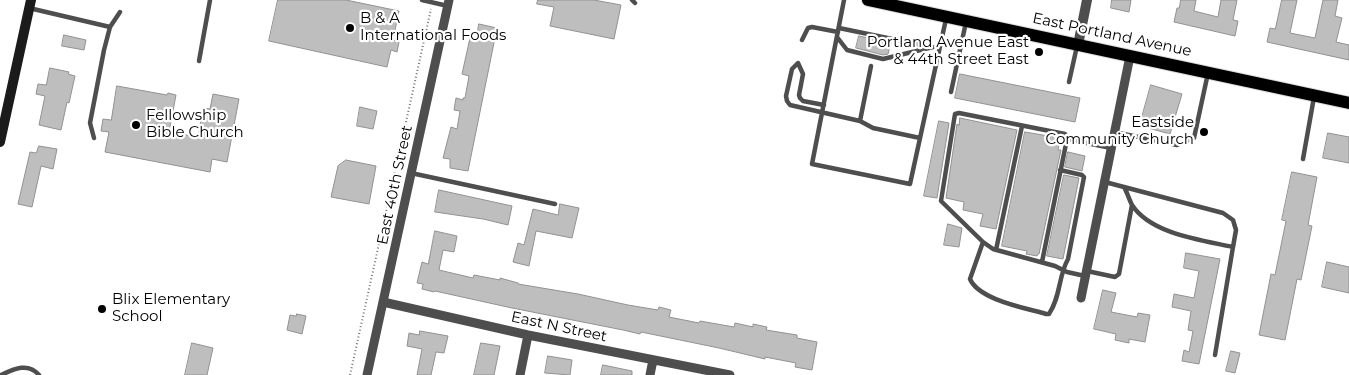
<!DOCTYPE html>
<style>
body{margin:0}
canvas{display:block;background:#fff}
</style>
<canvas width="1349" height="375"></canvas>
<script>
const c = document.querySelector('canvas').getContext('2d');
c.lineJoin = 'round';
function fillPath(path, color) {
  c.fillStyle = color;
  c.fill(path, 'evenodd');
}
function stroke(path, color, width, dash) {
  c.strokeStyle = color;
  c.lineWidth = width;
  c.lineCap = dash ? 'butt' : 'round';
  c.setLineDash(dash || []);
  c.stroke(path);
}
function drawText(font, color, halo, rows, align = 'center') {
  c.font = font + ' Montserrat,sans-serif';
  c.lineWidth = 4.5;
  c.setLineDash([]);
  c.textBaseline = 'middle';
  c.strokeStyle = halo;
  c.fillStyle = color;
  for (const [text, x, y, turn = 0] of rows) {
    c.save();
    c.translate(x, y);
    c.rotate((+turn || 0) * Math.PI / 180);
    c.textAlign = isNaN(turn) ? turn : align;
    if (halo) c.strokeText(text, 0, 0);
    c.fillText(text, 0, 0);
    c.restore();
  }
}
const building = new Path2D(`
 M278,0H346L399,11L393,40L399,42L397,52L391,50L387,67L269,41Z
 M538,0H594L621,5L614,39L550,26L554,7L537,4Z
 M1112,0H1131L1129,12L1111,8Z
 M1181,0H1196L1194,11L1218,17L1221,0H1237L1233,20L1238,21L1235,36L1174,22L1177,8H1179Z
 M1282,0H1297L1290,33L1315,38L1323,0H1338L1335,16L1342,18L1336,42L1349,45V60L1267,42L1270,28L1275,29Z
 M479,24L497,28L468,171L450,168V159L443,158L451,127L457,129L460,111L454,110L456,98L463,100V98H465L469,76L462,74L470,38L476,40Z
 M64,35L86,40L84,50L62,46Z
 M859,36L891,43L888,54L883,55L856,48Z
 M50,68L69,72L68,74L75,76L69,103L67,102L61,130L39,125L45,96L36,94L38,84L46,85Z
 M960,74L1080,98L1075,122L955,98Z
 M1151,85L1182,94L1170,134L1141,126L1140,124Z
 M117,86L167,95L168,93L176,95L169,132L198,137L203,108L210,109L213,94L239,99L227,162L212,159L210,172L105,152L109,132L101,131L103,119L111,120Z
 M360,107L377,111L373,129L357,126Z
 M960,118L1017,130L996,229L980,226L983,214L963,210L964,202L946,198L957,124L959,125Z
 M939,121L949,123L937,198L924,196Z
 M1025,132L1060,138L1058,150H1061L1039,254H1038L1037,256L1026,254L1027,251L1002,246Z
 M1328,133L1349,137V163L1323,158Z
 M39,146L57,149L53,169L41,166L32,207L18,204L30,152L36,153Z
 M1068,152L1085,156L1082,171L1065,167Z
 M346,160L376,166L369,204L331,197L338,166Z
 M1292,172L1317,177L1308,225L1312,226L1301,280L1297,279L1285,340L1259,335L1271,274L1275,275L1286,221L1282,220Z
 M1064,175L1079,178L1063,259L1047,256Z
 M439,190L512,206L508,225L483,219L435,212Z
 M560,204L579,208L572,238L536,231L529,266L513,262L518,243L524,245L533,209L558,215Z
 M948,224L962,228L959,247L944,245Z
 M435,231L457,236L454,252L443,250L439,270L473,278L474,275L500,280V278L518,283V284L578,294L628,305L658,310L659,307L671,310L669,317L699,323L700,321L734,327L735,323L753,327V324L767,327L766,330L797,335V338L817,342L812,370L795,367L796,363L765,357V359L719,348L641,332L640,334L623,330L512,308L435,291L434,292L422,289L423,284L417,283L422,262L428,264Z
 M1186,253L1220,259L1199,364L1182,361L1184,350L1189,352L1193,331L1188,330L1191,311L1172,307L1174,294L1194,298L1199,271L1184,268Z
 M1327,262L1349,267V293L1322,287Z
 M1103,290L1116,293L1111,312L1137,317L1138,313L1150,315L1145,342L1129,339V343L1115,340L1116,334L1094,329Z
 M297,314L306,316L302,334L287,330L290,315L296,316Z
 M420,331L448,336L444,353L436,352L431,375H417L422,349L407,346L409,333L419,335Z
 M192,343L213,348L207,375H185Z
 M481,343L500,346L494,375H474Z
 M1231,351L1240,353L1235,373L1226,371Z
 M548,356L572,360L570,375L545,373Z
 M603,365L632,371V375H601Z`);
fillPath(building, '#bebebe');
stroke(building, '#929292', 1);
const primary = new Path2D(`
 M868,0L1349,103`);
stroke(primary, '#dbdbdb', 14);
stroke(new Path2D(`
 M350,375L431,9`), '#707070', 2, [1, 2.5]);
stroke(new Path2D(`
 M422,0L448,6
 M632,0L635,3
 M844,0L812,164L910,184L946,19
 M29,8L110,27
 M839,28L931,47
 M837,37L847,50L883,59L933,47
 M802,40L808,28L812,27L838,32
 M199,61L210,0
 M1069,82L1077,46
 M951,92L966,22
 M824,105L803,101L800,98L799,95L803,74L798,63L792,69L786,96L787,101L790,105L860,121L871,66
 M860,121L873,128L920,138
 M1114,132L1177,145L1194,138L1208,73
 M94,138L90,123L104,50L110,27L120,12
 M1303,159L1314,97
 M411,173L555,204
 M1105,182L1124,187C1127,192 1129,199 1132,205C1151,234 1201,240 1233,247L1215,355
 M1124,187L1223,213L1233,220L1236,230L1233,247
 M983,242L970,279C979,300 1026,308 1046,314H1049C1061,296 1058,277 1068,259L1084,177L1082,175L1060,170
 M996,250L1022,126
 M1042,262L1067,139
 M1087,271L1115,277L1119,274L1132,205
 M1085,276L1067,272L1055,266L993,249L983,242L941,201L955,114L959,113L1065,134L1067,139L1111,148
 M1,375C14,369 28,362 39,375`), '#4e4e4e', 4.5);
stroke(new Path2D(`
 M1081,298L1130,56
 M383,302L528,335L730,375
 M367,375L449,0
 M520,375L528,335
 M650,375L653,360`), '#4e4e4e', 9);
stroke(new Path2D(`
 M1078,45L1087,0`), '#4e4e4e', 10);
stroke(new Path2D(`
 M0,142L31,0`), '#1b1b1b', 10);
stroke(primary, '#000', 12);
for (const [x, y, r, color] of [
 [350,28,5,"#000"],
 [1039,52,5,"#000"],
 [136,125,5,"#000"],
 [1204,132,5,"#000"],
 [102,309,5,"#000"]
]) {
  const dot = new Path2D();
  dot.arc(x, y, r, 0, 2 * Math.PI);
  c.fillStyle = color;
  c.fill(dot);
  stroke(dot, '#fff', 2);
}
drawText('15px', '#000', '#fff', [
 ["B & A",360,19],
 ["International Foods",360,36],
 ["Portland Avenue East",1029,43,"right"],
 ["& 44th Street East",1029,60,"right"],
 ["Fellowship",146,116],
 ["Bible Church",146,133],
 ["Eastside",1194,123,"right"],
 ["Community Church",1194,140,"right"],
 ["Blix Elementary",112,300],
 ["School",112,317]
], 'left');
drawText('15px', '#000', '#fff', [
 ["East Portland Avenue",1112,35,12],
 ["East 40th Street",395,185,-78],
 ["East N Street",559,327,12]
]);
</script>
